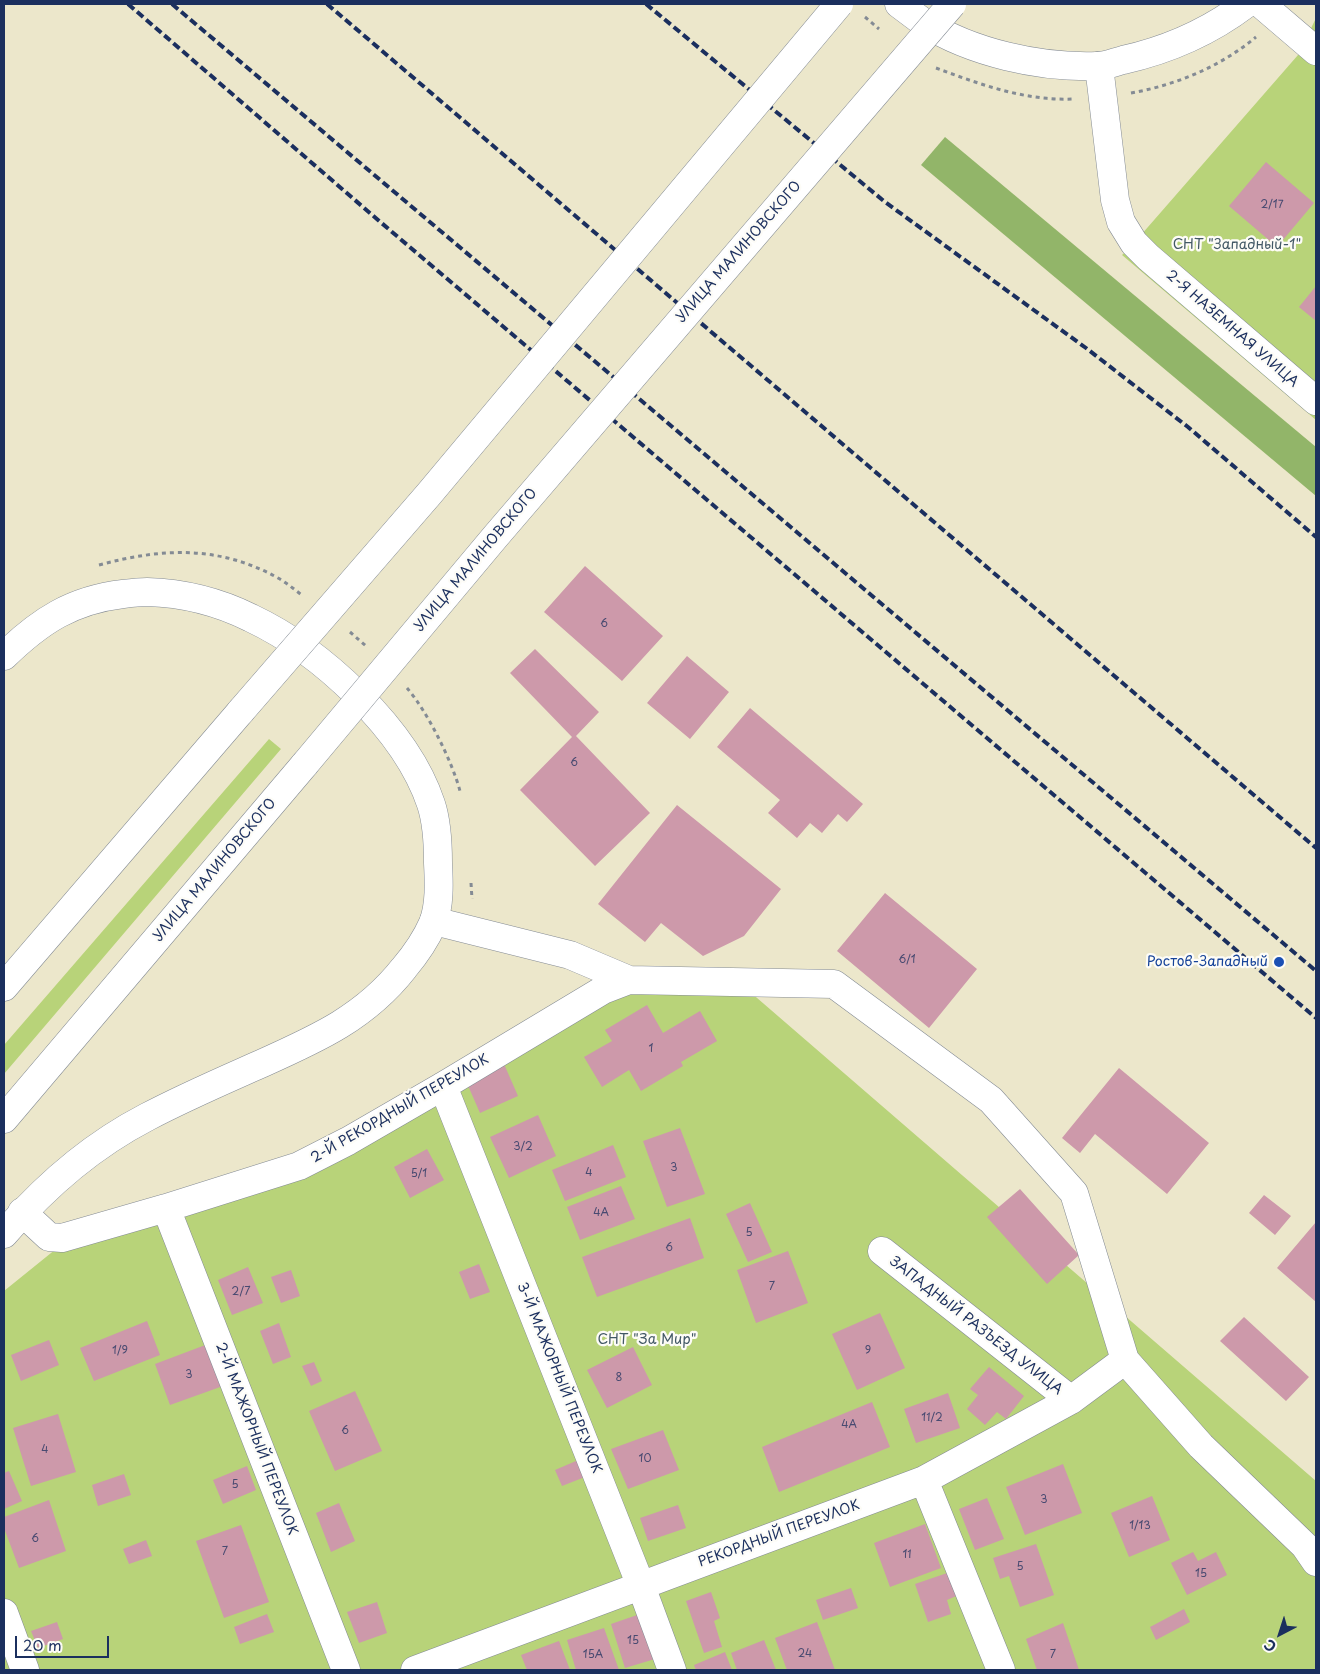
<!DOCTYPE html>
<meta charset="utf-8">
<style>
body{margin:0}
#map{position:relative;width:1320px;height:1674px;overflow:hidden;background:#ece7cb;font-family:"Playpen Sans",sans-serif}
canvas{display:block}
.frame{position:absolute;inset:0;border:5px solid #1b2f5e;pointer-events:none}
.north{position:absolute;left:1255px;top:1609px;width:50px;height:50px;-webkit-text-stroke:4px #fdfcf7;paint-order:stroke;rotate:220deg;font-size:14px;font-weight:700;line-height:20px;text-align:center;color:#1b2f5e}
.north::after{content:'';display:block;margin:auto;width:18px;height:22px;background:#1b2f5e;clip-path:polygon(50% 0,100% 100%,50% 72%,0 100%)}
.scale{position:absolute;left:15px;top:1636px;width:94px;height:22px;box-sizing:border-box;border:2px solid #1b2f5e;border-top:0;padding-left:6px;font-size:15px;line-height:18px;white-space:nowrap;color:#1b2f5e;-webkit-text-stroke:4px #fdfcf7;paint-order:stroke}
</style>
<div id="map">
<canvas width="1320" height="1674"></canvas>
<div class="frame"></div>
<div class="north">С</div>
<div class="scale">20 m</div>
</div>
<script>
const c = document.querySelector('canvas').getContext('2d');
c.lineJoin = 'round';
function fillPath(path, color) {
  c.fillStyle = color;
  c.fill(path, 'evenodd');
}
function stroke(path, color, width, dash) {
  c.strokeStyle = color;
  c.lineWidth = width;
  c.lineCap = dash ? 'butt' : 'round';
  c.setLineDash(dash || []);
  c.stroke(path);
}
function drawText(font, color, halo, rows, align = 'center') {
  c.font = font + ' "Playpen Sans",sans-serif';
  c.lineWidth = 4.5;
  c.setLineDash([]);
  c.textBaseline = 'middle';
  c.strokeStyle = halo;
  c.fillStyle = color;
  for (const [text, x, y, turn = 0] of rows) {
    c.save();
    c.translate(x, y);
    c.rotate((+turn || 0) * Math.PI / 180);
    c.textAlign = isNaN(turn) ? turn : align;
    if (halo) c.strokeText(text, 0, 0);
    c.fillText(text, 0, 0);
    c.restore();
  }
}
fillPath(new Path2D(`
 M1316,18V420L1122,255L1134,243L1298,55Z
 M269,739L281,749L4,1074V1045Z
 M632,969L727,972L1316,1481V1670H4V1291L77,1232L303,1153Z`), '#b8d379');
fillPath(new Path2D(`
 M945,137L1316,447V496L921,165Z`), '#92b569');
fillPath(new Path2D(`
 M1266,162L1314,203L1277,247L1229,206Z
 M1316,286V321L1299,307Z
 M585,566L663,636L622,681L544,612Z
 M535,649L599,712L576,736L650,813L595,866L520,790L572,737L510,673Z
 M687,656L729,692L690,739L647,703Z
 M750,708L863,804L847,822L838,814L822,833L810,823L797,838L768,813L780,800L717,747Z
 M677,805L781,889L744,936L703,956L661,923L645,942L598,904Z
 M885,893L977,969L929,1028L837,951Z
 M647,1005L663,1033L700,1011L717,1041L681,1062L683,1066L641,1091L629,1070L602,1087L584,1057L612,1041L605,1030Z
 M504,1064L518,1096L480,1113L466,1081Z
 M1119,1068L1209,1143L1167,1194L1095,1134L1080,1153L1062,1138Z
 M538,1115L556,1156L509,1178L490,1137Z
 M680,1128L705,1194L667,1207L643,1141Z
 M613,1145L626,1177L565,1201L552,1170Z
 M427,1149L444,1180L410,1198L394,1167Z
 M621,1186L635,1219L580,1240L567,1207Z
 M1020,1189L1079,1255L1047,1284L987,1217Z
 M1264,1195L1291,1216L1275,1235L1249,1213Z
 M750,1203L772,1252L748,1262L726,1214Z
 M690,1218L704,1258L597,1297L582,1257Z
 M1316,1222V1302L1277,1268Z
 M788,1251L808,1303L756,1323L737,1270Z
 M479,1264L490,1292L470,1299L459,1272Z
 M248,1267L263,1303L232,1315L218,1280Z
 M291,1270L300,1296L281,1303L271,1277Z
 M880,1313L905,1368L857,1390L832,1334Z
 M1244,1317L1309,1377L1286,1401L1220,1341Z
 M147,1321L160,1355L94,1381L80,1348Z
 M279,1323L291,1357L273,1364L260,1331Z
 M49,1340L59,1365L21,1381L11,1355Z
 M208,1344L223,1386L170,1405L155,1364Z
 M633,1347L652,1385L607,1408L587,1370Z
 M314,1362L322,1381L311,1386L302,1366Z
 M989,1367L1024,1396L1006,1419L997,1412L985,1425L967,1409L978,1395L970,1389Z
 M355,1391L382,1451L335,1471L309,1411Z
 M948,1393L960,1428L916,1443L904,1409Z
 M872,1402L890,1447L779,1492L762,1447Z
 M58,1414L76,1472L31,1486L13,1428Z
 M663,1430L679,1470L628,1489L611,1449Z
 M583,1458L590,1475L562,1486L555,1470Z
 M1063,1464L1082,1513L1025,1535L1006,1487Z
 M247,1466L256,1490L223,1504L213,1480Z
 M9,1471L22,1501L4,1509V1473Z
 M124,1474L131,1495L98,1506L92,1485Z
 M1152,1496L1170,1540L1129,1557L1111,1513Z
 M987,1498L1004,1539L975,1550L959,1509Z
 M49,1500L66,1551L19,1568L4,1528V1517Z
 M339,1503L355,1541L331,1552L316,1513Z
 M678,1505L686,1528L648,1541L640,1518Z
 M925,1524L941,1568L890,1587L874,1543Z
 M241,1525L269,1602L224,1618L196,1541Z
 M146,1540L152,1556L129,1564L123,1549Z
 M1036,1544L1054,1595L1020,1607L1009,1576L1000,1579L993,1558Z
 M1193,1552L1198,1561L1216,1552L1227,1575L1187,1595L1171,1563Z
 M953,1571L961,1594L947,1600L951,1614L928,1622L915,1584Z
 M851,1588L858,1608L823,1620L816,1600Z
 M711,1592L720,1618L714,1621L722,1647L704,1653L686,1601Z
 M377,1602L387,1633L359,1643L347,1612Z
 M1184,1609L1190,1622L1156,1640L1150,1627Z
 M267,1614L274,1632L240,1644L234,1627Z
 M640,1614L655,1659L625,1668L611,1624Z
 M57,1622L63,1639L38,1648L31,1631Z
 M817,1622L835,1670H787L775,1638Z
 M1063,1623L1079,1670H1037L1026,1639Z
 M604,1628L619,1670H576L567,1640Z
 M764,1640L776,1670H737L731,1653Z
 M559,1641L570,1670H527L521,1655Z
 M725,1652L732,1670H696L694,1665Z`), '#cd99aa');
const minor = new Path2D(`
 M1261,4L1316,51
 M1099,66L1115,200L1121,222L1134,243L1148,257L1316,401
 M434,921L570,955L629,980L834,984L991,1100L1074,1193L1125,1360L1201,1446L1305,1546L1316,1562
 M443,1086L641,1586L672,1670
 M166,1208L346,1670
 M22,1212L49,1237L62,1238L166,1208L299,1166L348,1141L443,1086L603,990L629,980
 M882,1251L1071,1400
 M924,1480L1001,1670
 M4,1613L25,1670
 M415,1670L924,1480L1071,1400L1125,1360`);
const highway = new Path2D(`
 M899,4C907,10 915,16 923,22C972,53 1040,68 1097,66C1106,66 1115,62 1123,60C1168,50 1209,32 1246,4
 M4,656C40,621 72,600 123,594C131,593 139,592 147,592C183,593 219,602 251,618C321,651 406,729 431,804C437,822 438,844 438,863C439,882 440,905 433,923C426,939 415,955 404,968C364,1019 314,1040 256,1066C220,1082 183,1098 147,1117C93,1145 44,1187 4,1234
 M4,987L241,711
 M4,1119L305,764`);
stroke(minor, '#848b94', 29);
stroke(highway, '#848b94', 29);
stroke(new Path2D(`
 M865,17L879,29
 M936,68C979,84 1025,101 1072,99
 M1131,93C1176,85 1220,67 1256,37
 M99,565C162,548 219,545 278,578C287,583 295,590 303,596
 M350,632L366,646
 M407,688C427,711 452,761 460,791
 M471,883L472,899`), '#848b94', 3, [4, 4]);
stroke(minor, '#fff', 28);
stroke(highway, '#fff', 28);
stroke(new Path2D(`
 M128,4L378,220L1316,1018
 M172,4L1316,971
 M327,4L1316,848
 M646,4L885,202L1086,348L1188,427L1316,537`), '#1b2f5e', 4, [8, 4]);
const highwayBridge = new Path2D(`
 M241,711L429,494L839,4
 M305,764L495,537L952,4`);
stroke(highwayBridge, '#848b94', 29, []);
stroke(highwayBridge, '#fff', 28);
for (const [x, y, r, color] of [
 [1279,962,6,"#1a4fb4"]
]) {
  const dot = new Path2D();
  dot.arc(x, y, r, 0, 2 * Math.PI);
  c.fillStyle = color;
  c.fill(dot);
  stroke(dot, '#fdfcf7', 2);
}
drawText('11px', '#484a71', null, [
 ["2/17",1272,205],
 ["6",604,624],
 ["6",574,763],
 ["6/1",907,960],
 ["1",651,1049],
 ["3/2",523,1147],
 ["3",674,1168],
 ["4",589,1173],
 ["5/1",419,1174],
 ["4А",601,1213],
 ["5",749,1233],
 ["6",669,1248],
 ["7",772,1287],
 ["2/7",241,1292],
 ["1/9",120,1351],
 ["9",868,1351],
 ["3",189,1375],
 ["8",619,1378],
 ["11/2",932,1418],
 ["4А",849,1425],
 ["6",345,1431],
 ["4",45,1450],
 ["10",645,1459],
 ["5",235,1485],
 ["3",1044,1500],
 ["1/13",1140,1526],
 ["6",35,1539],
 ["7",225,1552],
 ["11",907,1555],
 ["5",1020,1567],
 ["15",1201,1574],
 ["15",633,1641],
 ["24",805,1654],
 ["15А",593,1655],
 ["7",1053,1655]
]);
drawText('14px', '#425865', '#fdfcf7', [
 ["СНТ \"Западный-1\"",1237,245],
 ["СНТ \"За Мир\"",647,1340]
]);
drawText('14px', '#1b2f5e', '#fdfcf7', [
 ["УЛИЦА МАЛИНОВСКОГО",739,252,-49],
 ["2-Я НАЗЕМНАЯ УЛИЦА",1232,329,41],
 ["УЛИЦА МАЛИНОВСКОГО",476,560,-50],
 ["УЛИЦА МАЛИНОВСКОГО",215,870,-50],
 ["2-Й РЕКОРДНЫЙ ПЕРЕУЛОК",400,1109,-30],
 ["ЗАПАДНЫЙ РАЗЪЕЗД УЛИЦА",976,1326,38],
 ["3-Й МАЖОРНЫЙ ПЕРЕУЛОК",559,1378,68],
 ["2-Й МАЖОРНЫЙ ПЕРЕУЛОК",256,1439,69],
 ["РЕКОРДНЫЙ ПЕРЕУЛОК",779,1534,-20]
]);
drawText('14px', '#164399', '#fdfcf7', [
 ["Ростов-Западный",1268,962]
], 'right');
</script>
